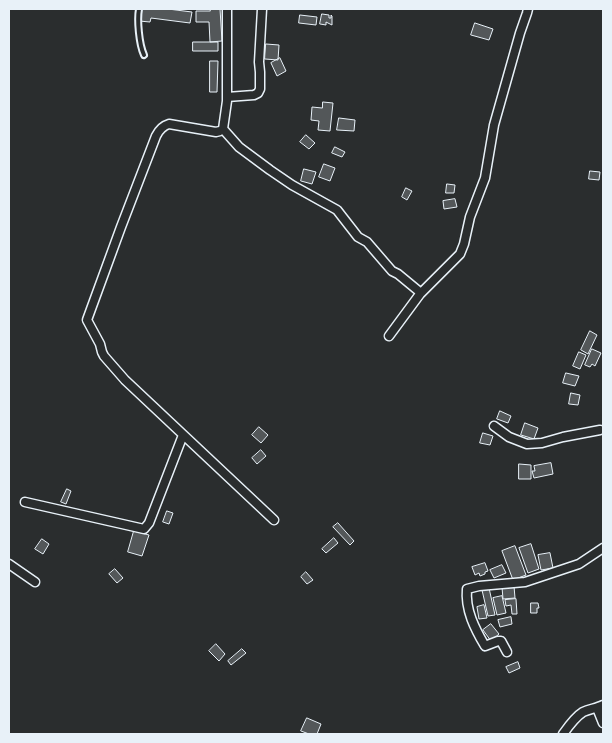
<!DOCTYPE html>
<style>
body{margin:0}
#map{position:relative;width:612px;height:743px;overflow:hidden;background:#2a2d2e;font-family:"Architects Daughter",sans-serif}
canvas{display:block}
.frame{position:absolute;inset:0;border:10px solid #e8f1f8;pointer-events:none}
</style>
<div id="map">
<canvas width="612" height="743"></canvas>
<div class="frame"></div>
</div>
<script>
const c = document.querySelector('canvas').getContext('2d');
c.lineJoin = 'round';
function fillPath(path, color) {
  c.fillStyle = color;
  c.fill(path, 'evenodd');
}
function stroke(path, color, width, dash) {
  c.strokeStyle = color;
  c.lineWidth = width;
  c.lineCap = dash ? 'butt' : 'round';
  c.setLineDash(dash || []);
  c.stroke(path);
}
const building = new Path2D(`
 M141,9H168L192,12L190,23L151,18L150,22L139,21Z
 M210,9H220L222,41L210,42L209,22H196V11H210Z
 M322,14L329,15V18H331V15L332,16V25L326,22V25L320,24Z
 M300,15L317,17L316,25L299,23Z
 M475,23L493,29L489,40L471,35Z
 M193,42H218V51H193Z
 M266,44L279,45L278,60L265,59Z
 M280,58L286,71L277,76L271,63Z
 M210,61H218L217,92H210Z
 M323,102L333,103L330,131L318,130L319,121L311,120L312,107L322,108Z
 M339,118L355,120L354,131L337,130Z
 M306,135L315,143L309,149L300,142Z
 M335,147L345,152L342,157L332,153Z
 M324,164L335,168L330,181L319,177Z
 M304,169L316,172L312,184L301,181Z
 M590,171L600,172L599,180L589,179Z
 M447,184L455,185L454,193H446Z
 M406,188L412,191L407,200L402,197Z
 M455,199L457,207L444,209L443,201Z
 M590,331L597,335L588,354L581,350Z
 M592,349L601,353L595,366L592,364L590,367L585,365Z
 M579,352L586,355L580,369L573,366Z
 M566,373L579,376L575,386L563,383Z
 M571,393L580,395L578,405L569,404Z
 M500,411L511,416L508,423L497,419Z
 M525,423L538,428L534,439L521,435Z
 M259,427L268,435L261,443L252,435Z
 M483,433L493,436L490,445L480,443Z
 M261,450L266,456L257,464L252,458Z
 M551,463L553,474L534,478L532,471H535L534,466Z
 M519,464L531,465V479H519Z
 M67,489L71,491L66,504L61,502Z
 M167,511L173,513L169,524L163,522Z
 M338,523L354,541L350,545L333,527Z
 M134,531L149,535L142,556L128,552Z
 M334,538L338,543L326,553L322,549Z
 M42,539L49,544L43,554L35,549Z
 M531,544L539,569L528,573L519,548Z
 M515,546L526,575L513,580L502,551Z
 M550,553L553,568L541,570L538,555Z
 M485,563L488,571L485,572V574L480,576L479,573L475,575L472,567Z
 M502,565L506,573L494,578L490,570Z
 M115,569L123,578L117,583L109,574Z
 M306,572L313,580L307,584L301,577Z
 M514,586L515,598L503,599L502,587Z
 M489,588L495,615L488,616L482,590Z
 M502,596L506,613L497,615L493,598Z
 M516,599L517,614H512L511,605L506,606L505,600Z
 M531,603H538L539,608H537V613H531Z
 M484,605L487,618L479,619L477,607Z
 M511,617L512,624L500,627L498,620Z
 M491,624L499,634L491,641L483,630Z
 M216,644L225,654L219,661L209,651Z
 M242,649L246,653L231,665L228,661Z
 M518,662L520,668L509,673L506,667Z
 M307,718L321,724L317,734H309L301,731Z`);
fillPath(building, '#535759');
stroke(building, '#e8f1f8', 1);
const lane = new Path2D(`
 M139,9C137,20 139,44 144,55`);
const street = new Path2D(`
 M227,9V101L223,129L220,131L216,132L169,124C162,126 159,130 156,136L121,227L87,320L100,344L102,352L104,356L125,380L274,520
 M227,97L254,95L258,93L260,89V72L259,62L262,9
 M223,129L239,147L270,170L292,185L337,210L358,237L367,242L392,271L398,274L421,293
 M389,336L420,294L460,254L464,244L470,217L485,178L494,125L520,33L527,13L528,9
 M494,426L509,437L527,444L542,443L563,437L600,430
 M25,502L144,529L149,523L183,435
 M9,564L35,582
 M507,652L501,641H498L485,646C475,629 465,610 467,589L479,586L525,582L579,564L603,548
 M597,708L603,723
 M563,734C568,727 575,717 583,712C590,709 597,708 603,705`);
stroke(lane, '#e8f1f8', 8);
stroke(street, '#e8f1f8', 11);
stroke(lane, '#2a2d2e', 4);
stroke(street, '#2a2d2e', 8);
</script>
